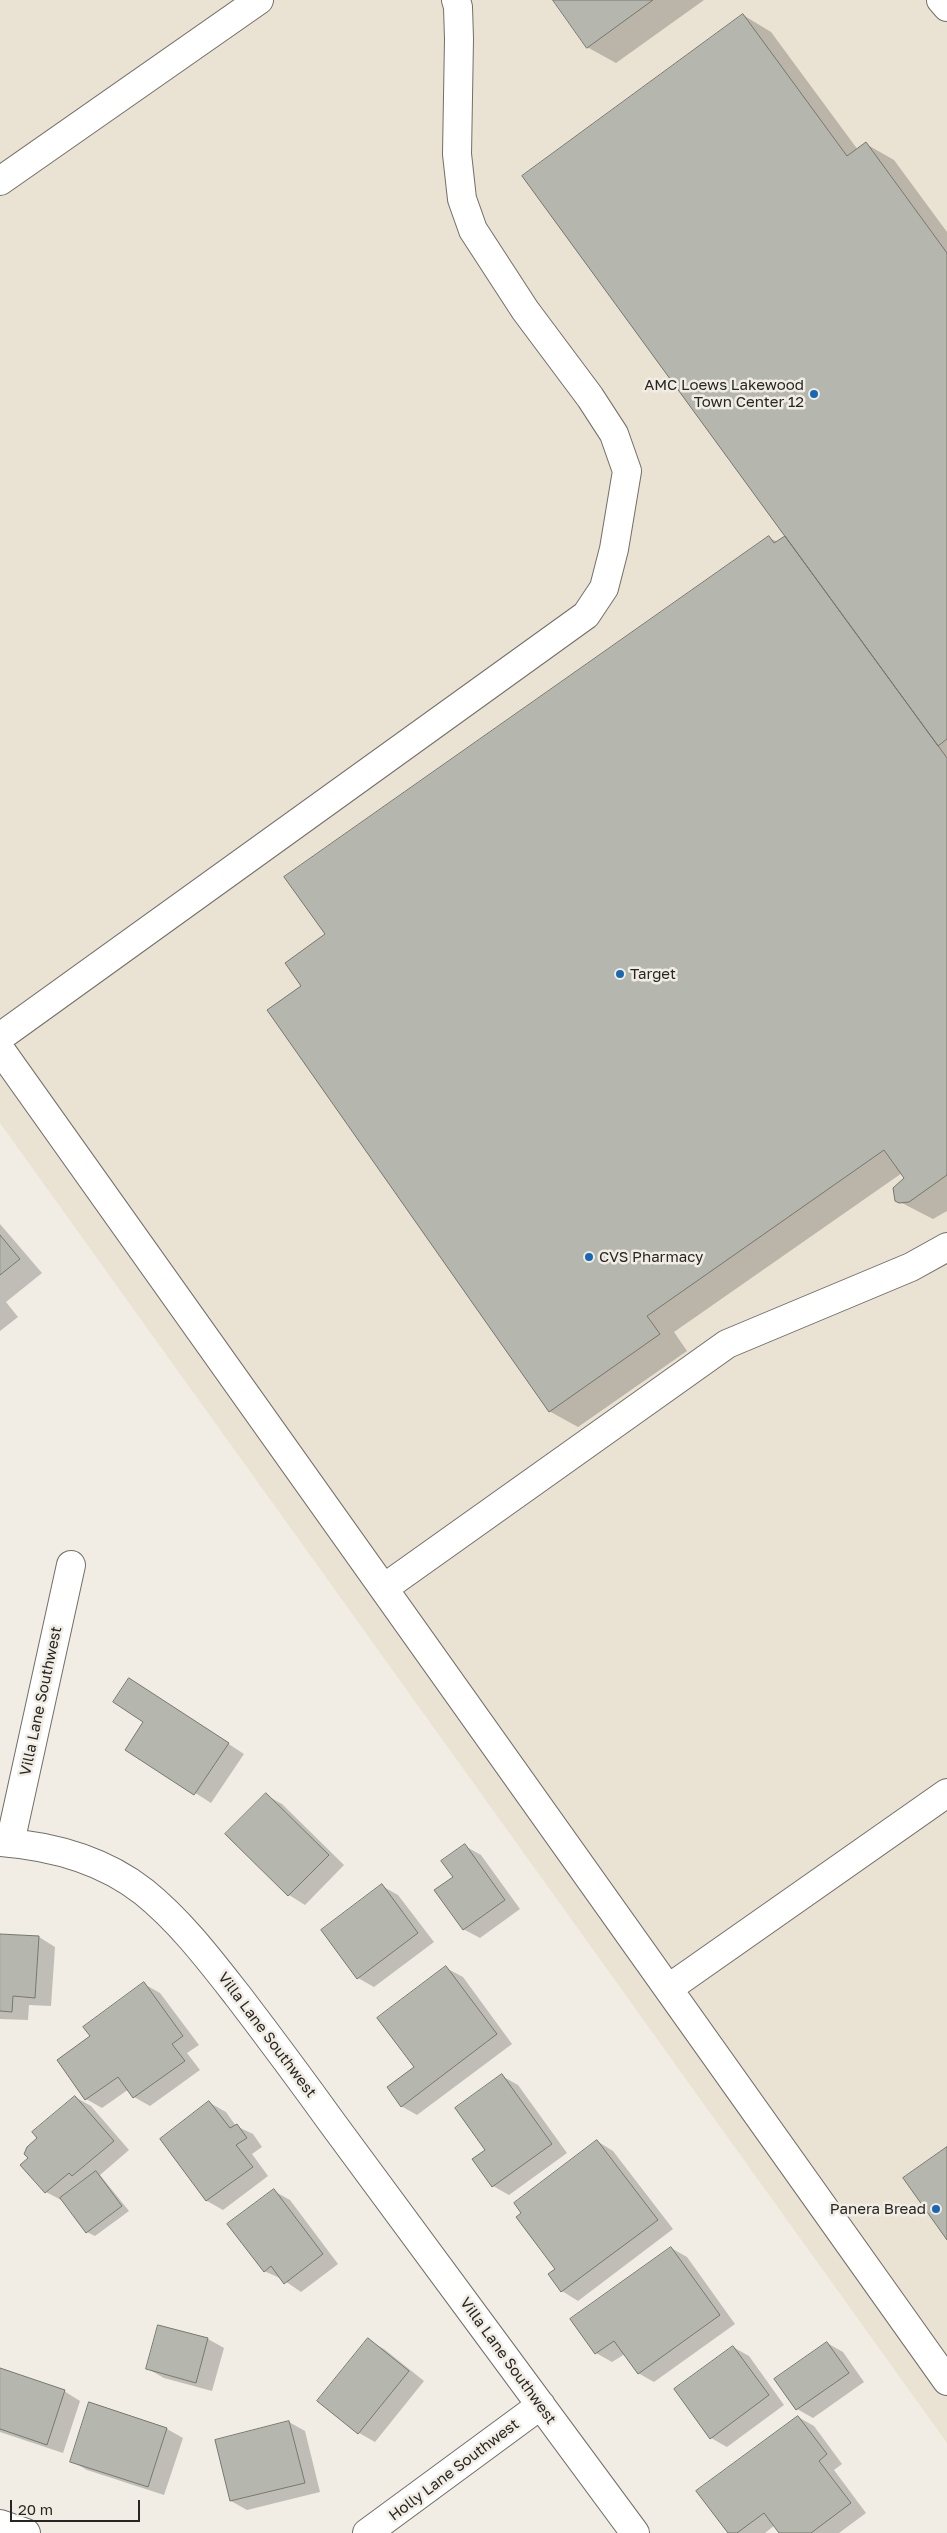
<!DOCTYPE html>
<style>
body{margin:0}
#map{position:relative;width:947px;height:2533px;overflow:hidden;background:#f1ede4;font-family:"Golos Text",sans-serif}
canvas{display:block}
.scale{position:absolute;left:10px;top:2500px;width:130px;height:22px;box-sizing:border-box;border:2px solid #272623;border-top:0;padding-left:6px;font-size:15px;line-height:18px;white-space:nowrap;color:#272623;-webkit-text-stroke:4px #f1ede4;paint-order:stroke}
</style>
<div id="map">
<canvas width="947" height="2533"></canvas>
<div class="scale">20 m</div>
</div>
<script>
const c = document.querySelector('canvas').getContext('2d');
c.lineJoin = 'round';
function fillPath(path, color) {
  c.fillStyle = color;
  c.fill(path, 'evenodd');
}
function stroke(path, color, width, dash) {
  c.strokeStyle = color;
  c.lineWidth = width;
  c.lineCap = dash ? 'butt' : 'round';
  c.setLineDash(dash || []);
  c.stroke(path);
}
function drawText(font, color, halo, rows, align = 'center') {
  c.font = font + ' "Golos Text",sans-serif';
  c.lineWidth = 5;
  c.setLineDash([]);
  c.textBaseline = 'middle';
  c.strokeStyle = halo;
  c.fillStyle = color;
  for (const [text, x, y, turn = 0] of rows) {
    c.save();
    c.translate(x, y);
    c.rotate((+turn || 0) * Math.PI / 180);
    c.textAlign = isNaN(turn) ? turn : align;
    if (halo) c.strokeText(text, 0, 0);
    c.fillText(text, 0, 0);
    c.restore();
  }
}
fillPath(new Path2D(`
 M0,0H947V2443L0,1123Z`), '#eae2d2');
fillPath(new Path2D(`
 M554,0H704L616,63L587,47Z
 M743,15L771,32L858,150L866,144L894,160L947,232V1211L933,1219L896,1200L905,1178L902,1173L674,1332L687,1351L578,1427L549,1411L303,986L327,935L769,538L778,542L787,536Z
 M0,1224L42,1273L6,1302L18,1317L0,1331Z
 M129,1679L244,1754L211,1803L127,1749L145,1722Z
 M266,1795L282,1804L344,1865L305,1905L289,1895L227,1834Z
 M465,1846L481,1855L520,1909L480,1938L463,1929Z
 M382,1886L398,1895L434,1942L374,1987L358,1978Z
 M0,1935L39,1937L55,1947L51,2006L29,2005L28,2020L0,2019Z
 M446,1968L463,1977L512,2044L417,2115L401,2106Z
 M144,1984L160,1993L199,2045L187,2053L200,2070L150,2106L134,2097L129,2089L102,2108L86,2099L92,2036Z
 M502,2076L518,2085L567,2153L509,2195L493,2186Z
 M75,2097L91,2106L129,2150L100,2175L129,2211L95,2236L87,2232L63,2201L46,2192L22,2165L30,2158Z
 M210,2103L226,2112L236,2126L253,2134L262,2147L252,2154L268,2176L223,2210L207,2201L161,2139Z
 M597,2141L613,2151L673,2229L578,2301L562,2291L550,2275L557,2270Z
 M274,2191L290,2200L338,2264L301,2292L282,2279L264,2271Z
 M671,2248L687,2257L735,2324L654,2382L638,2373L625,2354L612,2362L596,2353Z
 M159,2326L208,2339L224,2348L212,2391L164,2378L148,2369Z
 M368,2340L384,2349L424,2381L375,2442L359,2433Z
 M827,2343L843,2352L864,2382L813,2418L797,2409Z
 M733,2347L749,2356L784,2405L727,2447L711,2438Z
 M0,2369L64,2391L80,2401L63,2453L0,2432Z
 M798,2417L814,2426L842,2464L834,2470L866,2513L839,2533H780L775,2525L765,2533H729Z
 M289,2422L305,2431L320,2492L247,2510L231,2501Z
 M167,2429L183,2438L164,2495L87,2470L71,2461Z`), '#0003');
const building = new Path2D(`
 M553,0H653L587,48Z
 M743,14L847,156L866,142L947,253V739L938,746L522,176Z
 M769,536L774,543L785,536L947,758V1175L909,1202L899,1203L895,1201L893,1188L904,1178L884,1150L647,1316L660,1334L549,1412L267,1010L301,986L285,963L325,934L284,877Z
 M0,1235L20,1259L0,1275Z
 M129,1678L229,1743L194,1795L125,1750L143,1722L113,1702Z
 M266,1793L329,1855L288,1896L225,1834Z
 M465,1844L505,1900L463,1930L434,1890L453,1877L441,1861Z
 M382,1884L418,1933L357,1979L321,1930Z
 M0,1934L39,1936L35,1998L13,1996L12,2012L0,2011Z
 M446,1966L497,2034L401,2107L387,2087L414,2067L377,2018Z
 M144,1982L183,2036L172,2044L185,2061L133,2098L118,2077L85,2100L57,2060L90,2036L83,2027Z
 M502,2074L552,2144L492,2187L472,2159L485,2150L455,2108Z
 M75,2096L114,2141L72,2176L69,2173L45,2193L20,2165L28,2158L24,2154L27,2147L37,2138L32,2132Z
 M209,2101L230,2128L237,2124L247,2138L236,2145L253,2167L206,2201L160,2139Z
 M597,2140L658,2220L561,2292L548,2274L555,2269L516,2217L521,2213L514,2203Z
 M947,2147V2240L903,2178Z
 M96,2171L122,2206L86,2233L60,2198Z
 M274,2189L323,2254L284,2284L271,2266L264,2272L227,2224Z
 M671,2247L720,2315L638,2374L614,2341L595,2354L570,2319Z
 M158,2325L208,2338L196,2383L146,2369Z
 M368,2338L409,2371L358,2434L317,2401Z
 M827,2342L849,2373L796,2410L774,2379Z
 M733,2346L769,2395L710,2439L674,2389Z
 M0,2368L65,2390L47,2445L0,2429Z
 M89,2402L167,2428L148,2487L70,2462Z
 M798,2416L827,2454L819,2461L851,2503L811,2533H779L764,2513L737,2533H728L696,2491Z
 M289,2421L305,2483L230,2501L215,2440Z`);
fillPath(building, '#b5b7ae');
stroke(building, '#76786f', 1);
const minor = new Path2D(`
 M941,0L947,7
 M0,181L259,0
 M0,1037L586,615L604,588L614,549L627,471L614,434L590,397L525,310L473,230L462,199L457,154L459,39L458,7L456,0
 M0,1049L947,2381
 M384,1588L727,1344L911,1267L947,1247
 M0,1842C52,1846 102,1859 144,1892C180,1921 209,1959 238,1996C270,2038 302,2081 333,2124C434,2260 534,2397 635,2533
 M10,1843L71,1565
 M669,1988L947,1793
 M0,2524L26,2533
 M367,2533L541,2405`);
stroke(minor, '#736f67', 30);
stroke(minor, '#fff', 28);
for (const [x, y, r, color] of [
 [814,394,5,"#1668b6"],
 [620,974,5,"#1668b6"],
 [589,1257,5,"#1668b6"],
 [936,2209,5,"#1668b6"]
]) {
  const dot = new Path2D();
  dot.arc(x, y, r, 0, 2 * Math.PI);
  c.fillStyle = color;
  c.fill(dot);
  stroke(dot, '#f1ede4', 2);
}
drawText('15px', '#272623', '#f1ede4', [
 ["AMC Loews Lakewood",804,385],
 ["Town Center 12",804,402],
 ["Target",630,974,"left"],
 ["CVS Pharmacy",599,1257,"left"],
 ["Panera Bread",926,2209]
], 'right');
drawText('15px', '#272623', '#f1ede4', [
 ["Villa Lane Southwest",41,1701,-78],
 ["Villa Lane Southwest",267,2035,53],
 ["Villa Lane Southwest",508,2361,54],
 ["Holly Lane Southwest",454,2470,-37]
]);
</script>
